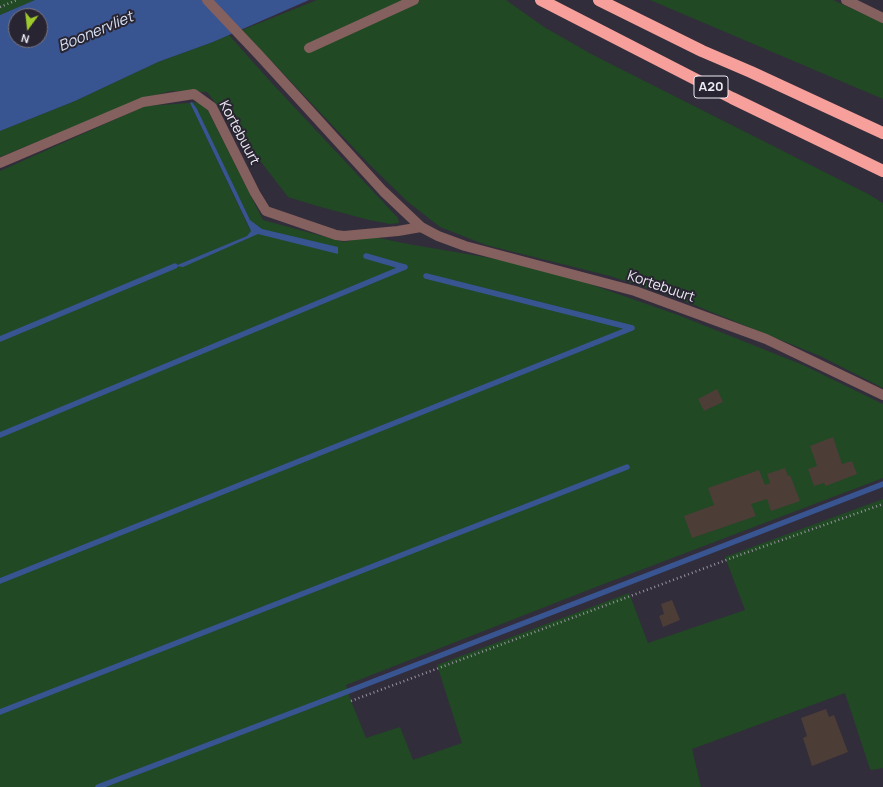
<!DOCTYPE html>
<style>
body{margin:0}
#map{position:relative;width:883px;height:787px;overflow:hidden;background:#322d3b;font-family:Manrope,sans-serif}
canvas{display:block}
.north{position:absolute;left:8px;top:8px;width:40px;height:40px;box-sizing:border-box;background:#282431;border:1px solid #77747f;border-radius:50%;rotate:195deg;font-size:11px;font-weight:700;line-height:16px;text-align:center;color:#eeebf4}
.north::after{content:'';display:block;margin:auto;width:14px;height:18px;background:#9fca2d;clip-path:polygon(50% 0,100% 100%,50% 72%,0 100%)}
</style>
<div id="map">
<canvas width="883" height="787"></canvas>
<div class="north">N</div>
</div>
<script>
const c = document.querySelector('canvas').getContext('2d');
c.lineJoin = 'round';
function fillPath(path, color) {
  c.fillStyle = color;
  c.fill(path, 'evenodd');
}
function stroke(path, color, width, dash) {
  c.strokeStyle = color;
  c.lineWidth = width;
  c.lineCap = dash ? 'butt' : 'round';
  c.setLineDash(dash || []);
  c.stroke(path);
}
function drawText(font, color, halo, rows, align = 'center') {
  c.font = font + ' Manrope,sans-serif';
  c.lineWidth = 4;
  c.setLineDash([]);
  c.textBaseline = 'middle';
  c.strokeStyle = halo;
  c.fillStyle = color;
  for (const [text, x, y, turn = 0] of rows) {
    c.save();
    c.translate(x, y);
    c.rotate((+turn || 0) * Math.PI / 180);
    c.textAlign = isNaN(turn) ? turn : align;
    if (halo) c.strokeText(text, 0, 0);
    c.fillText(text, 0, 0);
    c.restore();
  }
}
fillPath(new Path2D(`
 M0,0H35L0,15Z
 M317,0H506L544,27L593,55L868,194L883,203V388L820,356L677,298L610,276L486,245L440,227L408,202L368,163L242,30Z
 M650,0H833L883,23V99Z
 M229,35L269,80L398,218L399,223L390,224L369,220L317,206L288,197L207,92L171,91L141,99L0,157V131L75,101L158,62L213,42Z
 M192,102L201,103L208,111L263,220L344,242L369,236L408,244L514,262L558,273L678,315L803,365L883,404V478L596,587L346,685L351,701L366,738L400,727L413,760L462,743L437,665L629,593L648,643L745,610L725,557L883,499V768L872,770L870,769L845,693L692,749L701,787H0V171L145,106L190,103L250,230V220Z`), '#204924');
fillPath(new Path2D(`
 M35,0H309L213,42L158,62L75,101L0,131V15ZM16,16H40V40H16Z
 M192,102L197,109L250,220L262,229L338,247V254L258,234L183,267L175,266L247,236L251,231L190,103Z`), '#385491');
stroke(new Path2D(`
 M366,256L404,267
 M0,339L175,266
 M0,435L405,267
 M0,581L632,328L426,276
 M0,712L627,467
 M98,787L341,694L883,484`), '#385491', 5.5);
fillPath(new Path2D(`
 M717,389L723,402L704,411L698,399Z
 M833,437L842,464L852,461L857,474L826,486L824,483L814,486L808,469L817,466L810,446Z
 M785,468L788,476L790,475L800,501L771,511L767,499L751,504L756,516L692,538L684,516L714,505L708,488L759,470L765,485L770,483L767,474Z
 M672,600L680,620L663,627L659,616L664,614L661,604Z
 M826,709L829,717L834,715L848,752L812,766L803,738L807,736L801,718Z`), '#4d3d37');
stroke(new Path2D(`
 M0,7L17,0
 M351,701L737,556L883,504`), '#98949f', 2.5, [1, 3]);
stroke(new Path2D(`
 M846,0L883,18
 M309,48L414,0
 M0,163L143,102L194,94L212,107L255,193L266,211L336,235L344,236L398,231L421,227`), '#84605e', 10);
stroke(new Path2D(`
 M207,0L259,55L383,191L421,227L438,236L465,246L635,291L766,339L883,395`), '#84605e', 10);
stroke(new Path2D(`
 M541,0L732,98L883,171
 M599,0L702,51L751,72L883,133`), '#f79f9b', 12);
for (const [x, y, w] of [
 [711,87,34]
]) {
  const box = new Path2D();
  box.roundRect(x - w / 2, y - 11, w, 22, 3);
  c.fillStyle = '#282431';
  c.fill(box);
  stroke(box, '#eeebf4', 1);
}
drawText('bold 13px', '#eeebf4', null, [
 ["A20",711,87]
]);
drawText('14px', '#eeebf4', '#282431', [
 ["Kortebuurt",239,133,62],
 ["Kortebuurt",661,287,19]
]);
drawText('italic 15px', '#d7e1f3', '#282431', [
 ["Boonervliet",96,32,-23]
]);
</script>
